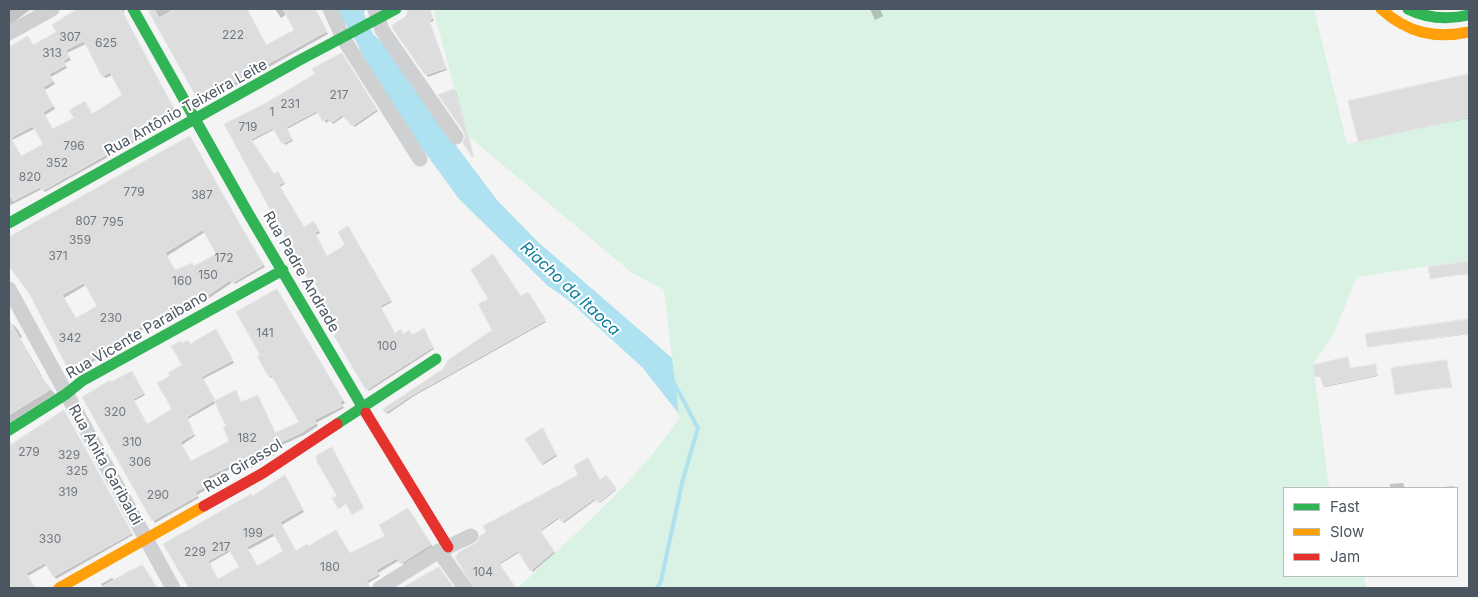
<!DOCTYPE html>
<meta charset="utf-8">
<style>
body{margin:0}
#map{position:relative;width:1478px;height:597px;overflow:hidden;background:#f4f4f4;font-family:Inter,sans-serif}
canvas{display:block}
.frame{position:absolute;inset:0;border:10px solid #4a5661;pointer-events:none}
.legend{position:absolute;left:1283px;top:487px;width:175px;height:90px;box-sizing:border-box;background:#fff;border:1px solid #b7bbc0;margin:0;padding:6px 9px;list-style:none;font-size:15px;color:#4a5661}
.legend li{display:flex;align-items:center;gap:10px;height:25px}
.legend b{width:25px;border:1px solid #b7bbc0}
</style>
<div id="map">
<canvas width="1478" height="597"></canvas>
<div class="frame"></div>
<ul class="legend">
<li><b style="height:6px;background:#30b455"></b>Fast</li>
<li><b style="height:6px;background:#ff9f0a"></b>Slow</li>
<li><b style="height:6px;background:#e5322d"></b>Jam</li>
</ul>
</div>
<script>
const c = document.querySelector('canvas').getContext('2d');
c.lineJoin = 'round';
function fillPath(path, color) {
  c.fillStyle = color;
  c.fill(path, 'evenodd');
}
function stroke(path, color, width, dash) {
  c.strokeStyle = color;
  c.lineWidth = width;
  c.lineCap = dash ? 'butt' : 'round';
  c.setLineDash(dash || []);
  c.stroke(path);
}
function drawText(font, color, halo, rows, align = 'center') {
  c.font = font + ' Inter,sans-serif';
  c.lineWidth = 4;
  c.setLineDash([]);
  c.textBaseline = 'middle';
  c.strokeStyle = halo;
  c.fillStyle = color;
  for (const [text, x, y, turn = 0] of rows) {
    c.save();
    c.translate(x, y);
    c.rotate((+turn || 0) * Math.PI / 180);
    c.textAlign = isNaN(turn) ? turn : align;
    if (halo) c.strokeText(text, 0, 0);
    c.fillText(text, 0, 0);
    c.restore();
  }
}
fillPath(new Path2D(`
 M433,9H1314L1347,144L1469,117V260L1357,277L1333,335L1313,364L1329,488H1284V576H1364L1366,588H518C574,534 635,483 679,419L664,290L631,272L467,135Z`), '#d9f2e3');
fillPath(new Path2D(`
 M333,9H365L364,14L373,34L387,47L427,107L497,200L538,242L672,358L679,414L642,367L567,299L548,286L459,199L370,77L358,45L345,23L336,18Z`), '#aee2f0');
fillPath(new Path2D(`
 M9,9H31L9,26Z
 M80,9H124V18L175,110L169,113L171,117L155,126L157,130L45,192L42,189L9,206V49L28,38L34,46L57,32L69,14ZM86,44L103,76L106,78L113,75L124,96L92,115L87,105L75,119L53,130L45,115L55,109L45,90L55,84L51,77L67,68L65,63L71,60L67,53ZM36,128L45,145L22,157L12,140Z
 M149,9H247L267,46L296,30L287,14L281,18L275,9H315L328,34L203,104Z
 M410,9H428L434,21L430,22L447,70L428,77L426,74L407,17Z
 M870,9H880L883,16L875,20Z
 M343,57L378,111L355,127L345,116L333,124L330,120L326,123L319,112L287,129L293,141L285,145L275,129L252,141L274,175H280L285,184L280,187L304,228L316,225L320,233L316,235L327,257L347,246L348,228L392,302L381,308L395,334L401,331L404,335L412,336L425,332L434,349L369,391L336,336L339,332L327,303L314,280L310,282L309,280L225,125L267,104Z
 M1469,75V118L1359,141L1349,102Z
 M454,90L456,92L474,158L467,137Z
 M189,138L265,267L235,284L233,282L205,301L203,298L170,320L167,317L129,337L130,340L97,356L96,360L73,372L31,294L9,263V238ZM205,232L217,254L195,267L176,271L167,256ZM86,285L99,307L76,319L64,298Z
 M1469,262V274L1431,278L1430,268Z
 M279,293L345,403L342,405L344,408L316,423L318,426L304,435L271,450L274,455L246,471L241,464L208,480L211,487L197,495L199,498L155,523L84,397L112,383L134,375L145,395L134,401L148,425L174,410L171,377L184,366L182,344L188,342L191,345L218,333L234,363L203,379L216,402L235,391L242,403L258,396L276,434L300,423L274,377L271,378L269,376L262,356ZM216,403L228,426L231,441L192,463L182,445L195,436L188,419Z
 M528,293L546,322L414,396L388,414L386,412L494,330L521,298Z
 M1469,320V334L1368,347L1367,335Z
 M9,321L12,326L14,325L18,330L22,337L20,338L45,382L55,394L9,423Z
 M1347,358L1351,369L1375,366L1378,376L1325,387L1322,377H1317L1314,366Z
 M1447,361L1452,387L1396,394Z
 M66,414L133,535L56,579L47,565L28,576L35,588H9V447Z
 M544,431L557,456L543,465L542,463Z
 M589,462L601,481L607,478L616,490L600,503L597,499L564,523L560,518L540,532L555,553L533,572L520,552L499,565L513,588H477L456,557L580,476Z
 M285,476L304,512L282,525L296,552L351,554L387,536L410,512L433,547L404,565L400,560L378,573L380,576L368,583L369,586L365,588H189L165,544L252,497ZM276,535L285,551L258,567L248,550ZM231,551L240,568L218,580L210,563Z
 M1403,483L1405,488H1390V484Z
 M1453,486L1455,488H1444V487Z
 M143,566L157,588H104L101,584L112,578L115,581Z`), '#0003');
stroke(new Path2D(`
 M657,588L661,581L683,479L698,428L673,381`), '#aee2f0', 4);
const building = new Path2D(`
 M77,9H121L173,107L167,110L170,114L153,123L155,127L42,191L40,187L13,201L9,193V47L28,36L33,45L56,32L52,25ZM84,41L102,77L110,72L122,95L92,114L85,101L69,110L74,118L52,129L43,112L53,106L43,87L53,81L49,74L66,65L63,61L69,57L66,50ZM33,126L43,144L21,156L11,138Z
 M154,9L159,18L175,9H247L266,45L294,30L283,9H315L327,31L199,102L149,12Z
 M408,9H430L433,18L429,20L446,68L425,75L391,26L406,16Z
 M342,53L377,109L352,126L342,115L331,123L328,118L323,122L317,111L286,127L292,139L282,144L273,128L251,139L274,174L278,171L284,182L279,185L304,227L314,221L319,230L315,233L327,256L345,245L338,232L348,226L391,300L380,306L395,333L401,329L403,334L409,330L412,335L424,328L433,347L366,390L334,336L337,332L321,304L325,302L312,278L308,280L224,124L266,103L315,74L312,69Z
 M1469,74V117L1358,142L1348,101Z
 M454,89L474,156L472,157L463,143L465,137L464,132L438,95Z
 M190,136L263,265L232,283L230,280L202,299L200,296L167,319L165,315L127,334L129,337L94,353L93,358L69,371L30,295L9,266V237ZM203,230L216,254L194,266L192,263L175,270L165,253ZM84,283L97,306L76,318L62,295Z
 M493,254L521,296L528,292L546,320L412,395L385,413L383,409L443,369L448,360L492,330L478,304L488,299L471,270Z
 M1469,261V273L1430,279L1428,267Z
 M277,289L343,400L340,402L342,406L314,420L316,423L301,433L269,447L272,452L254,464L242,469L239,462L206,477L210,484L195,492L197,496L152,521L82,397L110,380L111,382L132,371L144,393L133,399L147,424L172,409L157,383L170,376L168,373L182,365L171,346L181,341L182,343L188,340L190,344L216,329L233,360L201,377L214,400L187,417L194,434L180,442L191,461L229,441L223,427L226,426L214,401L236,390L241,402L258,395L275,433L299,422L271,375L268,376L257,356L260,355L236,312Z
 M9,319L40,376L51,389L9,415Z
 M1469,319V333L1367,347L1365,334Z
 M1348,357L1350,368L1376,364L1377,375L1323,386L1320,376L1315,377L1313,365Z
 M1447,360L1451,386L1395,395L1391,368Z
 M64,410L132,533L53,577L45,563L26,573L35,588H9V446Z
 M543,428L556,454L541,464L525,439Z
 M332,447L364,508L352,515L346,504L338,509L332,498L337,496L317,462L316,456Z
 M588,458L600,480L606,475L616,488L598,503L595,498L562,522L558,517L540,530L554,551L530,571L518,551L499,563L516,588H474L455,557L459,552L478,542L480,536L486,532L483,526L578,475L574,466Z
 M285,475L303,509L280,522L296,551L307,544L308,546L336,530L350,553L385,536L379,525L408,508L431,544L400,564L397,558L376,570L379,574L366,581L371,588H189L163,544L251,494L252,496ZM273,533L283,551L257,566L247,547ZM229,550L239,567L218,579L208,561Z
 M143,565L157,588H100L131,570Z
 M439,567L454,588H402L419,578Z`);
fillPath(building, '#ddddde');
stroke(building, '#e5e6e7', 1);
stroke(new Path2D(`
 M330,9L343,38L420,159
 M375,10L382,30L456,137
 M9,33L52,9
 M9,289L173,588
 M439,551L465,588
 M380,588L439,551L471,536`), '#ced0d2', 15);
stroke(new Path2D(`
 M133,9L248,213L366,413
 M1408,9C1428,19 1447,20 1469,15
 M9,223L298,61L396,9
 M337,424L436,359
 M9,430L66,394L82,381L283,270`), '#30b455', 11);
stroke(new Path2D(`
 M1381,9C1408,33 1434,39 1469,32
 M59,588L204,506`), '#ff9f0a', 11);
stroke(new Path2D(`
 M366,413L448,547
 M204,506L263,473L337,424`), '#e5322d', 11);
drawText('12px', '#707881', null, [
 ["222",233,35],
 ["307",70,37],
 ["625",106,43],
 ["313",52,53],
 ["217",339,95],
 ["231",290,104],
 ["1",272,112],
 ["719",248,127],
 ["796",74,146],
 ["352",57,163],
 ["820",30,177],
 ["779",134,192],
 ["387",202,195],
 ["807",86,221],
 ["795",113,222],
 ["359",80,240],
 ["371",58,256],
 ["172",224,258],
 ["150",208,275],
 ["160",182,281],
 ["230",111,318],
 ["141",265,333],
 ["342",70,338],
 ["100",387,346],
 ["320",115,412],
 ["182",247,438],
 ["310",132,442],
 ["279",29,452],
 ["329",69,455],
 ["306",140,462],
 ["325",77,471],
 ["319",68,492],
 ["290",158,495],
 ["199",253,533],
 ["330",50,539],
 ["217",221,547],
 ["229",195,552],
 ["180",330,567],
 ["104",483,572]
]);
drawText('15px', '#4a5661', '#fff', [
 ["Rua Antônio Teixeira Leite",186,108,-29],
 ["Rua Padre Andrade",301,272,60],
 ["Rua Vicente Paraibano",137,335,-30],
 ["Rua Anita Garibaldi",105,465,61],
 ["Rua Girassol",243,466,-31]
]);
drawText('italic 16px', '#0c7c9b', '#fff', [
 ["Riacho da Itaoca",570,289,43]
]);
</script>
